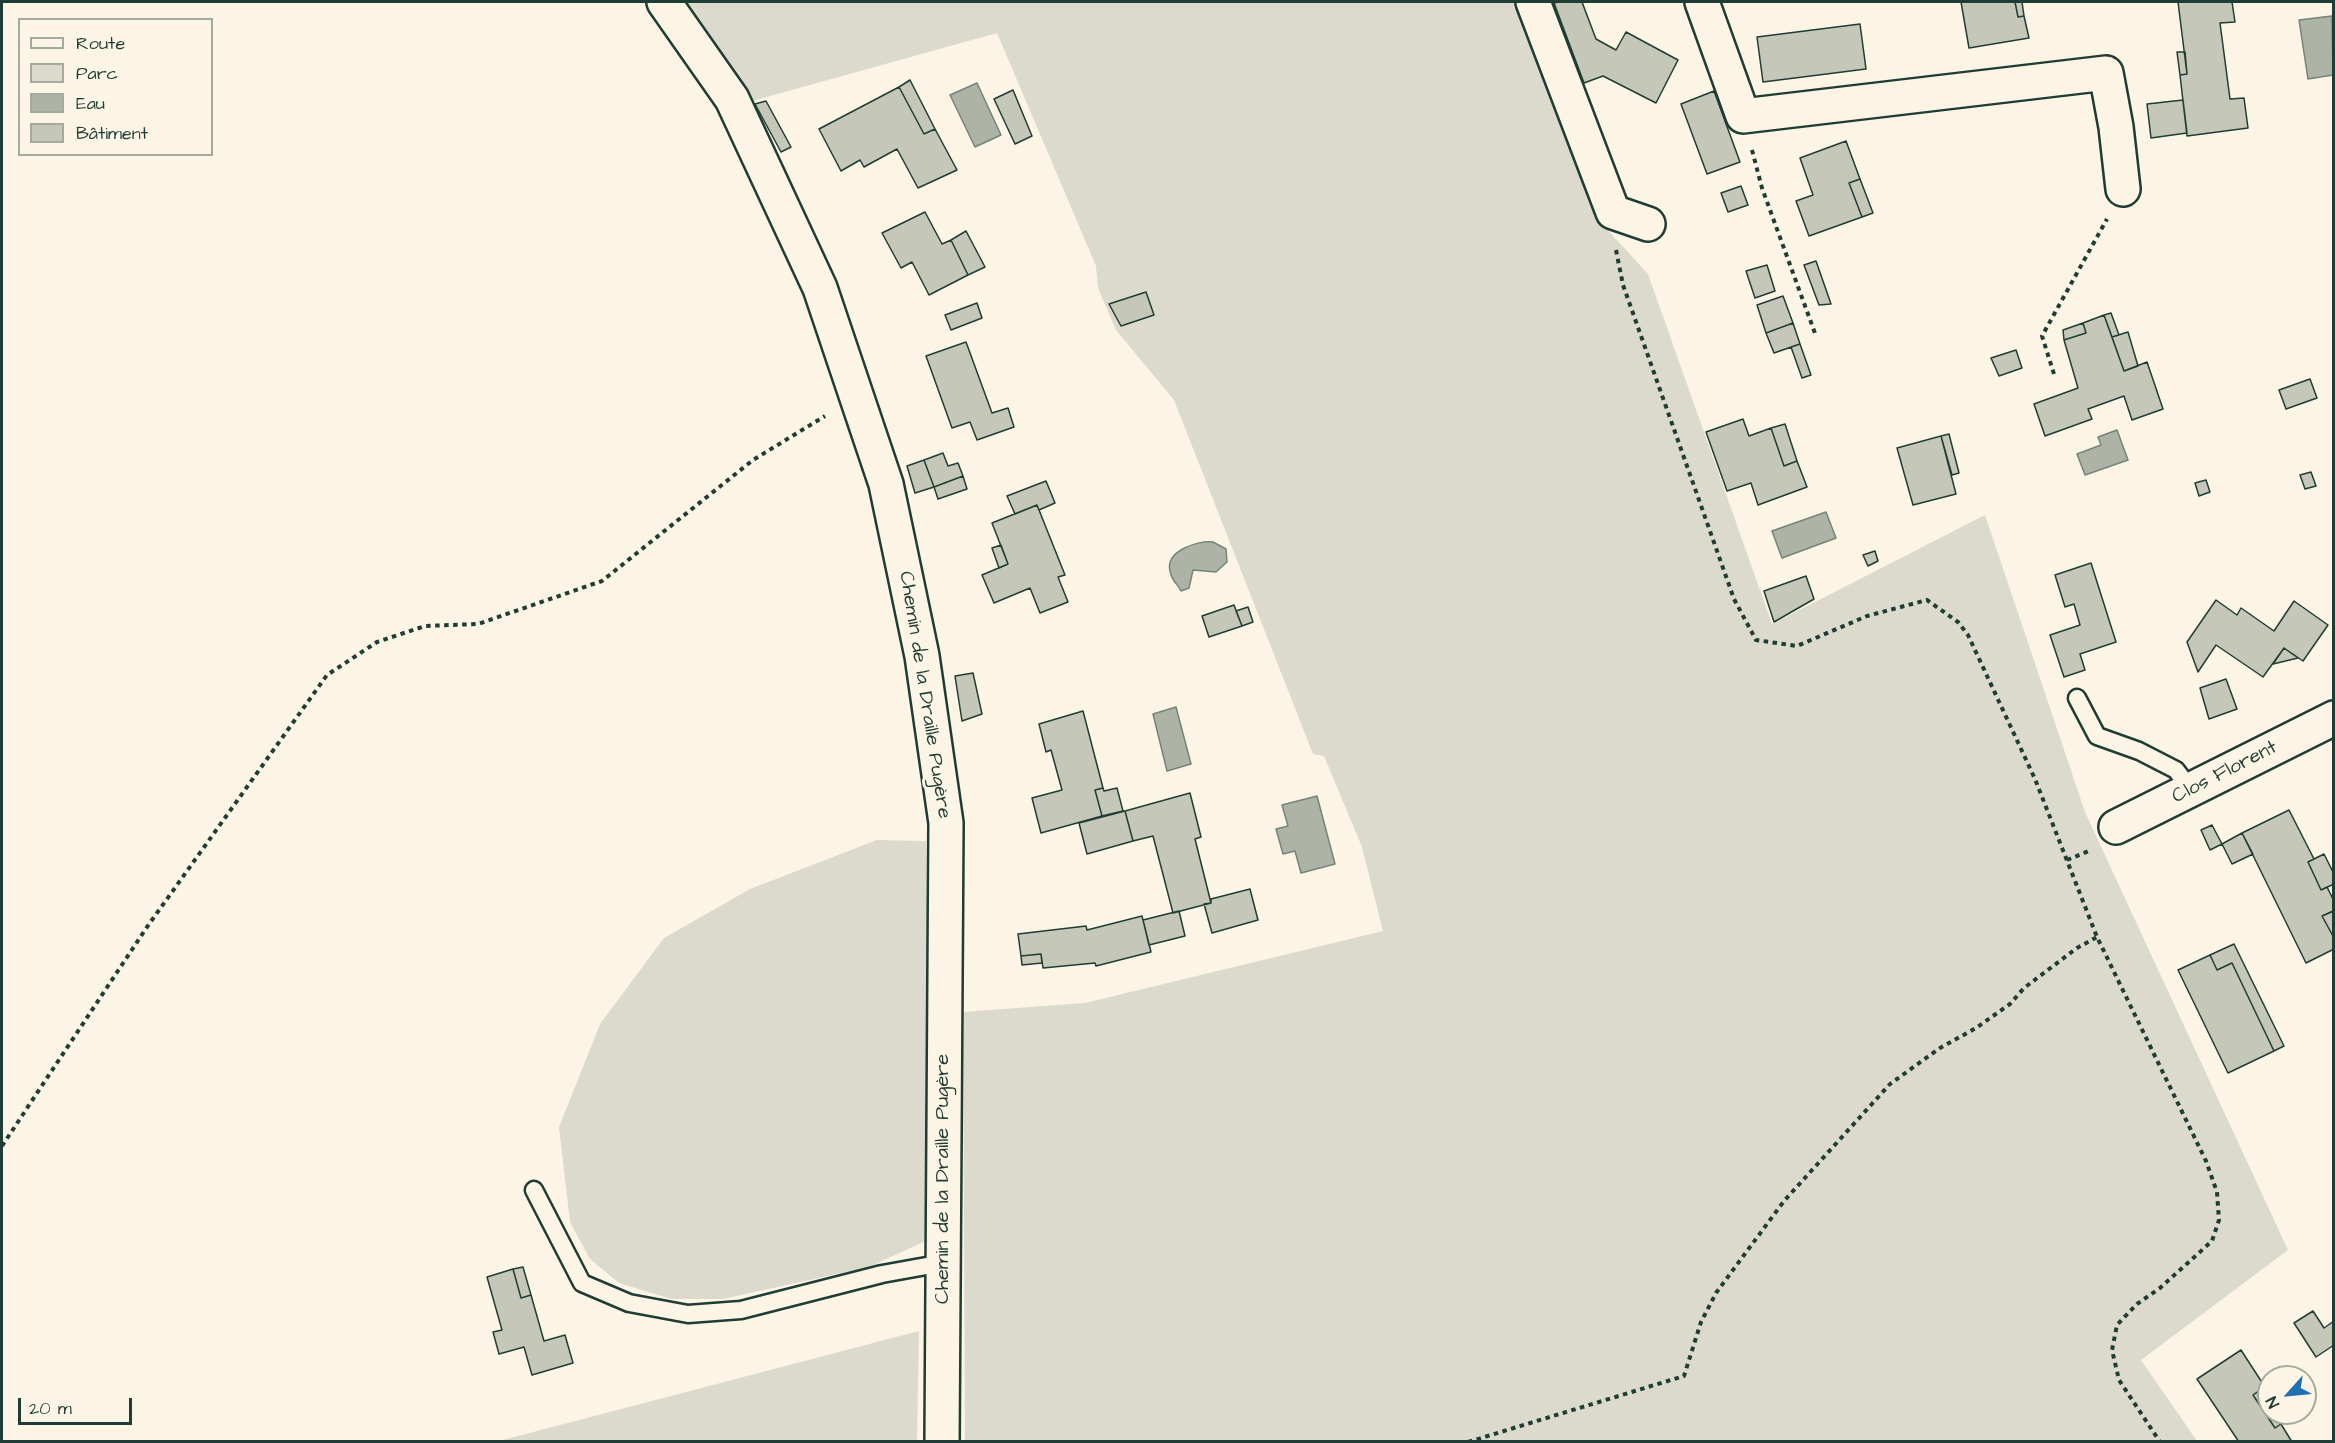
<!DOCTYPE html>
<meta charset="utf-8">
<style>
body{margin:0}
#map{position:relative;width:2335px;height:1443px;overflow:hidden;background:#fcf5e5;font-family:"Architects Daughter",sans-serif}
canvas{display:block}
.frame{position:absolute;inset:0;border:3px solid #1f3d34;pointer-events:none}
.legend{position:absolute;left:18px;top:18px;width:195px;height:138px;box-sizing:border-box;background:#fcf5e5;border:2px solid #a4ab9e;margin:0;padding:8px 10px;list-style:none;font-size:18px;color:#1f3d34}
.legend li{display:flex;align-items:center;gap:12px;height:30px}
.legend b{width:30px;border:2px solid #a4ab9e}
.north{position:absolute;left:2257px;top:1365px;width:60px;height:60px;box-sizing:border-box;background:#fcf5e5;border:2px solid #a4ab9e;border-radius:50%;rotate:243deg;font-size:16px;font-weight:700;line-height:24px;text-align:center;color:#1f3d34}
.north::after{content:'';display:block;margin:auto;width:21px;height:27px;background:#1f6fb2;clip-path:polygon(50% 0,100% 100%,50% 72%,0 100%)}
.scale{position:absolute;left:18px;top:1398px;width:114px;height:27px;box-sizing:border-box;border:3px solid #1f3d34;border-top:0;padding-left:8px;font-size:18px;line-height:21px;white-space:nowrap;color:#1f3d34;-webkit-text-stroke:4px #fcf5e5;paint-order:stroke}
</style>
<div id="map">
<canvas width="2335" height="1443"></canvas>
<div class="frame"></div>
<ul class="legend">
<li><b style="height:8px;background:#fcf5e5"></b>Route</li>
<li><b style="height:16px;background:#dcdacc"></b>Parc</li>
<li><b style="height:16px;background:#aeb3a7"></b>Eau</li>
<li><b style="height:16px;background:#c5c7b9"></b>Bâtiment</li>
</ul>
<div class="north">N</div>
<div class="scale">20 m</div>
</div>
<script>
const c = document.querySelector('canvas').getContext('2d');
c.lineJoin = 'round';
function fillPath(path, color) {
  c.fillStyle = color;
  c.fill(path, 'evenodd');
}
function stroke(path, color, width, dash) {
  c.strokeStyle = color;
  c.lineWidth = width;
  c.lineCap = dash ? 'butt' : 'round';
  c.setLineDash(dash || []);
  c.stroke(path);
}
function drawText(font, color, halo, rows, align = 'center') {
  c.font = font + ' "Architects Daughter",sans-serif';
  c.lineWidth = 6;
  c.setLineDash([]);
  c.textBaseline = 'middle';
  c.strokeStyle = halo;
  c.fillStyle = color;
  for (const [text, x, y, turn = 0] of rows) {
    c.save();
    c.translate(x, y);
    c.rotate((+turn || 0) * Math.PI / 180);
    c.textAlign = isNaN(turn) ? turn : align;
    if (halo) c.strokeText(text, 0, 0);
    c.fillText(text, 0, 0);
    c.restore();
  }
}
fillPath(new Path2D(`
 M680,2H1522L1603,225L1648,274L1772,624L1985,515L2085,812L2288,1250L2141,1360L2197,1441H965L963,1012L1085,1003L1383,931L1362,847L1324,756L1313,754L1174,400L1116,330L1098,288L1096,266L997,33L745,103Z
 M877,840L926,841L932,1238L869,1267L723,1299H671L619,1283L590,1259L570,1222L559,1127L600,1024L664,938L750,889Z
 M919,1331L917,1441H499Z`), '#dcdacc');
const water = new Path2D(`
 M2332,16L2333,75L2308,79L2299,20Z
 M977,83L1001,135L975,147L950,95Z
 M2117,430L2128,460L2085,475L2077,454L2101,445L2098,437Z
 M1826,512L1836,538L1782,558L1772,531Z
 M1213,542L1226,549L1227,562L1216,572L1193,570L1189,588L1181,591C1178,584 1172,582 1170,571C1165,551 1198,540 1213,542Z
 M1176,707L1191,764L1167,771L1153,714Z
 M1317,796L1335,864L1301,873L1295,851L1283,854L1276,829L1288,826L1282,805Z`);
fillPath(water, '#aeb3a7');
stroke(water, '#758479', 1.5);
const building = new Path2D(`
 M1558,2H1582L1596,39L1616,50L1626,32L1678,60L1656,103L1603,76L1584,83L1554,3Z
 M1961,2H2015L2018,17L2024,16L2029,38L1969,48Z
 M2015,2H2022L2024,16L2018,17Z
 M2178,2H2232L2235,22L2220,23L2230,99L2244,98L2248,128L2187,136L2180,75L2187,74Z
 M1860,24L1866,69L1763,82L1757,37Z
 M2177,52H2185L2187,74L2180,75Z
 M910,80L935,129L924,134L899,87Z
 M899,87L924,134L935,129L957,170L918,188L897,149L864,167L860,160L841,171L819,129Z
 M1013,90L1032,136L1015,144L994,99Z
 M1714,91L1740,162L1707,174L1681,104Z
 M2183,100L2187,133L2151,138L2147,104Z
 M766,101L791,147L781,152L755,104Z
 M1846,141L1860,179L1849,183L1862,217L1809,236L1796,201L1813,195L1800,158Z
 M1860,179L1873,213L1862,217L1849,183Z
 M1741,186L1748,205L1728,212L1721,193Z
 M925,212L942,244L951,240L968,275L929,295L912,262L901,268L882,233Z
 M966,231L985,267L968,275L951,240Z
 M1816,261L1831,304L1819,305L1804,265Z
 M1767,265L1775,291L1755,298L1746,271Z
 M1146,292L1154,315L1121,326L1109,304Z
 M1783,296L1793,323L1766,333L1757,305Z
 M977,303L982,318L951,330L945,315Z
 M2111,313L2119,335L2112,337L2104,315Z
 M2104,315L2124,371L2147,362L2163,409L2132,420L2124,396L2088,409L2092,419L2045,436L2034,404L2078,388L2064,340L2086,333L2083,323Z
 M1793,323L1800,344L1774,353L1766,333Z
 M2083,323L2086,333L2064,340L2063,330Z
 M2128,332L2138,366L2124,371L2112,337Z
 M966,342L992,413L1008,408L1014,427L977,440L970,422L952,428L926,356Z
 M1800,344L1811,375L1802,378L1791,347Z
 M2016,350L2022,368L1999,376L1991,358Z
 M2310,379L2317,398L2286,409L2279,390Z
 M1743,419L1749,436L1771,428L1784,466L1797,461L1807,487L1758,505L1751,483L1727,491L1706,432Z
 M1785,424L1797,461L1784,466L1771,428Z
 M1949,434L1959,473L1952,475L1941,436Z
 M1941,436L1956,494L1913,505L1897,448Z
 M943,453L948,466L958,463L963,476L934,487L924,460Z
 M924,460L934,487L915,493L907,466Z
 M2311,472L2316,486L2305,489L2300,475Z
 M963,476L967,489L938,499L934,487Z
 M2206,480L2210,492L2199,496L2195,483Z
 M1046,481L1055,503L1039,510L1037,505L1015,514L1007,496Z
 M1037,505L1065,575L1058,577L1068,602L1040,613L1030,588L994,603L982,575L1008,564L992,523Z
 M1001,545L1008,564L999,568L992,548Z
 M1875,551L1878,561L1868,566L1863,555Z
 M2091,563L2116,642L2080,654L2085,670L2064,677L2050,635L2080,625L2074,604L2065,607L2055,575Z
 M1806,576L1814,599L1774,622L1764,591Z
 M2216,600L2237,615L2241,608L2274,631L2294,601L2328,625L2303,661L2284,648L2263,677L2216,645L2198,672L2187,642Z
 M1234,605L1242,626L1209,637L1202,616Z
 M1248,607L1253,622L1242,626L1236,611Z
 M2284,648L2298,658L2273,664Z
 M973,673L982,714L962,721L955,676Z
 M2226,679L2237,709L2209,719L2200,688Z
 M1083,711L1103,788L1095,790L1102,816L1041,833L1032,798L1062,790L1051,750L1046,752L1039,724Z
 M1103,788L1104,791L1117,788L1123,811L1102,816L1095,790Z
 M1190,793L1201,837L1195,839L1211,903L1173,913L1153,836L1133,841L1125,811Z
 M2289,810L2314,859L2308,862L2321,890L2327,887L2334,901V911L2322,916L2334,938V949L2306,963L2242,833Z
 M1125,811L1133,841L1087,854L1079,823Z
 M2212,825L2222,844L2210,850L2201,830Z
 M2242,833L2253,854L2232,864L2222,844Z
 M2324,854L2334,874V884L2321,890L2308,862Z
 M1250,889L1258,920L1212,933L1204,904L1211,903V899Z
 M1179,911L1185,936L1149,945L1143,920Z
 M2333,911L2334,912V938L2322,916Z
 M1142,916L1151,952L1096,966L1095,963L1043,968L1041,954L1021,956L1018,934L1086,926L1087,930Z
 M2234,944L2284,1046L2274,1051L2232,963L2217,970L2210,955Z
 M1041,954L1042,963L1022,965L1021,956Z
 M2210,955L2217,970L2232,963L2274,1051L2228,1073L2178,970Z
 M523,1267L531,1295L521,1298L513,1269Z
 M513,1269L521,1298L531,1295L544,1341L565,1335L573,1363L532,1375L524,1347L499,1354L493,1332L502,1330L487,1277Z
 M2313,1311L2324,1328L2334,1321V1345L2316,1357L2294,1323Z
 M2241,1350L2265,1387L2253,1395L2275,1428L2281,1424L2292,1442H2239L2197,1379Z
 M2260,1390L2269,1405V1413H2274L2281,1424L2275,1428L2253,1395Z`);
fillPath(building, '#c5c7b9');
stroke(building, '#1f3d34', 1.5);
const lane = new Path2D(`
 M2077,698L2097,736L2139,751L2176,770L2191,790
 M534,1190L582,1283L629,1303L688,1314L741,1310L882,1274L943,1263`);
const street = new Path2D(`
 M664,2L732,99L820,288L886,484L922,656L946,823L942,1442
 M1533,2L1613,212L1648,224
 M1702,2L1743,116L2106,73L2116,127L2123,189
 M2116,827L2334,718`);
stroke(lane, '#1f3d34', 21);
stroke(street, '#1f3d34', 38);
stroke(new Path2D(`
 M1752,150L1762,188L1816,336
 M1616,250L1623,285L1734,599L1756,640L1797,646L1867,616L1927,600L1958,622L1968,635L2035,779L2097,937L2206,1161L2217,1192L2219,1220L2212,1241L2160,1288L2137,1304L2117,1325L2112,1350L2119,1380L2160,1442
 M2054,374L2042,336L2107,219
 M2067,860L2091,850
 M2,1146L147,927L327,675L377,642L425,626L478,624L602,581L753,460L825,416
 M1468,1442L1684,1376L1701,1322L1716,1293L1784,1201L1890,1084L1940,1048L1976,1028L2010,1004L2024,988L2077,948L2097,937`), '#1f3d34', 4, [4.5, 4.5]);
stroke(lane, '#fcf5e5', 16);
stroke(street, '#fcf5e5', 33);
drawText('20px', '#1f3d34', '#fcf5e5', [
 ["Chemin de la Draille Pugère",924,695,81],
 ["Clos Florent",2225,773,-27],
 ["Chemin de la Draille Pugère",944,1179,-90]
]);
</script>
